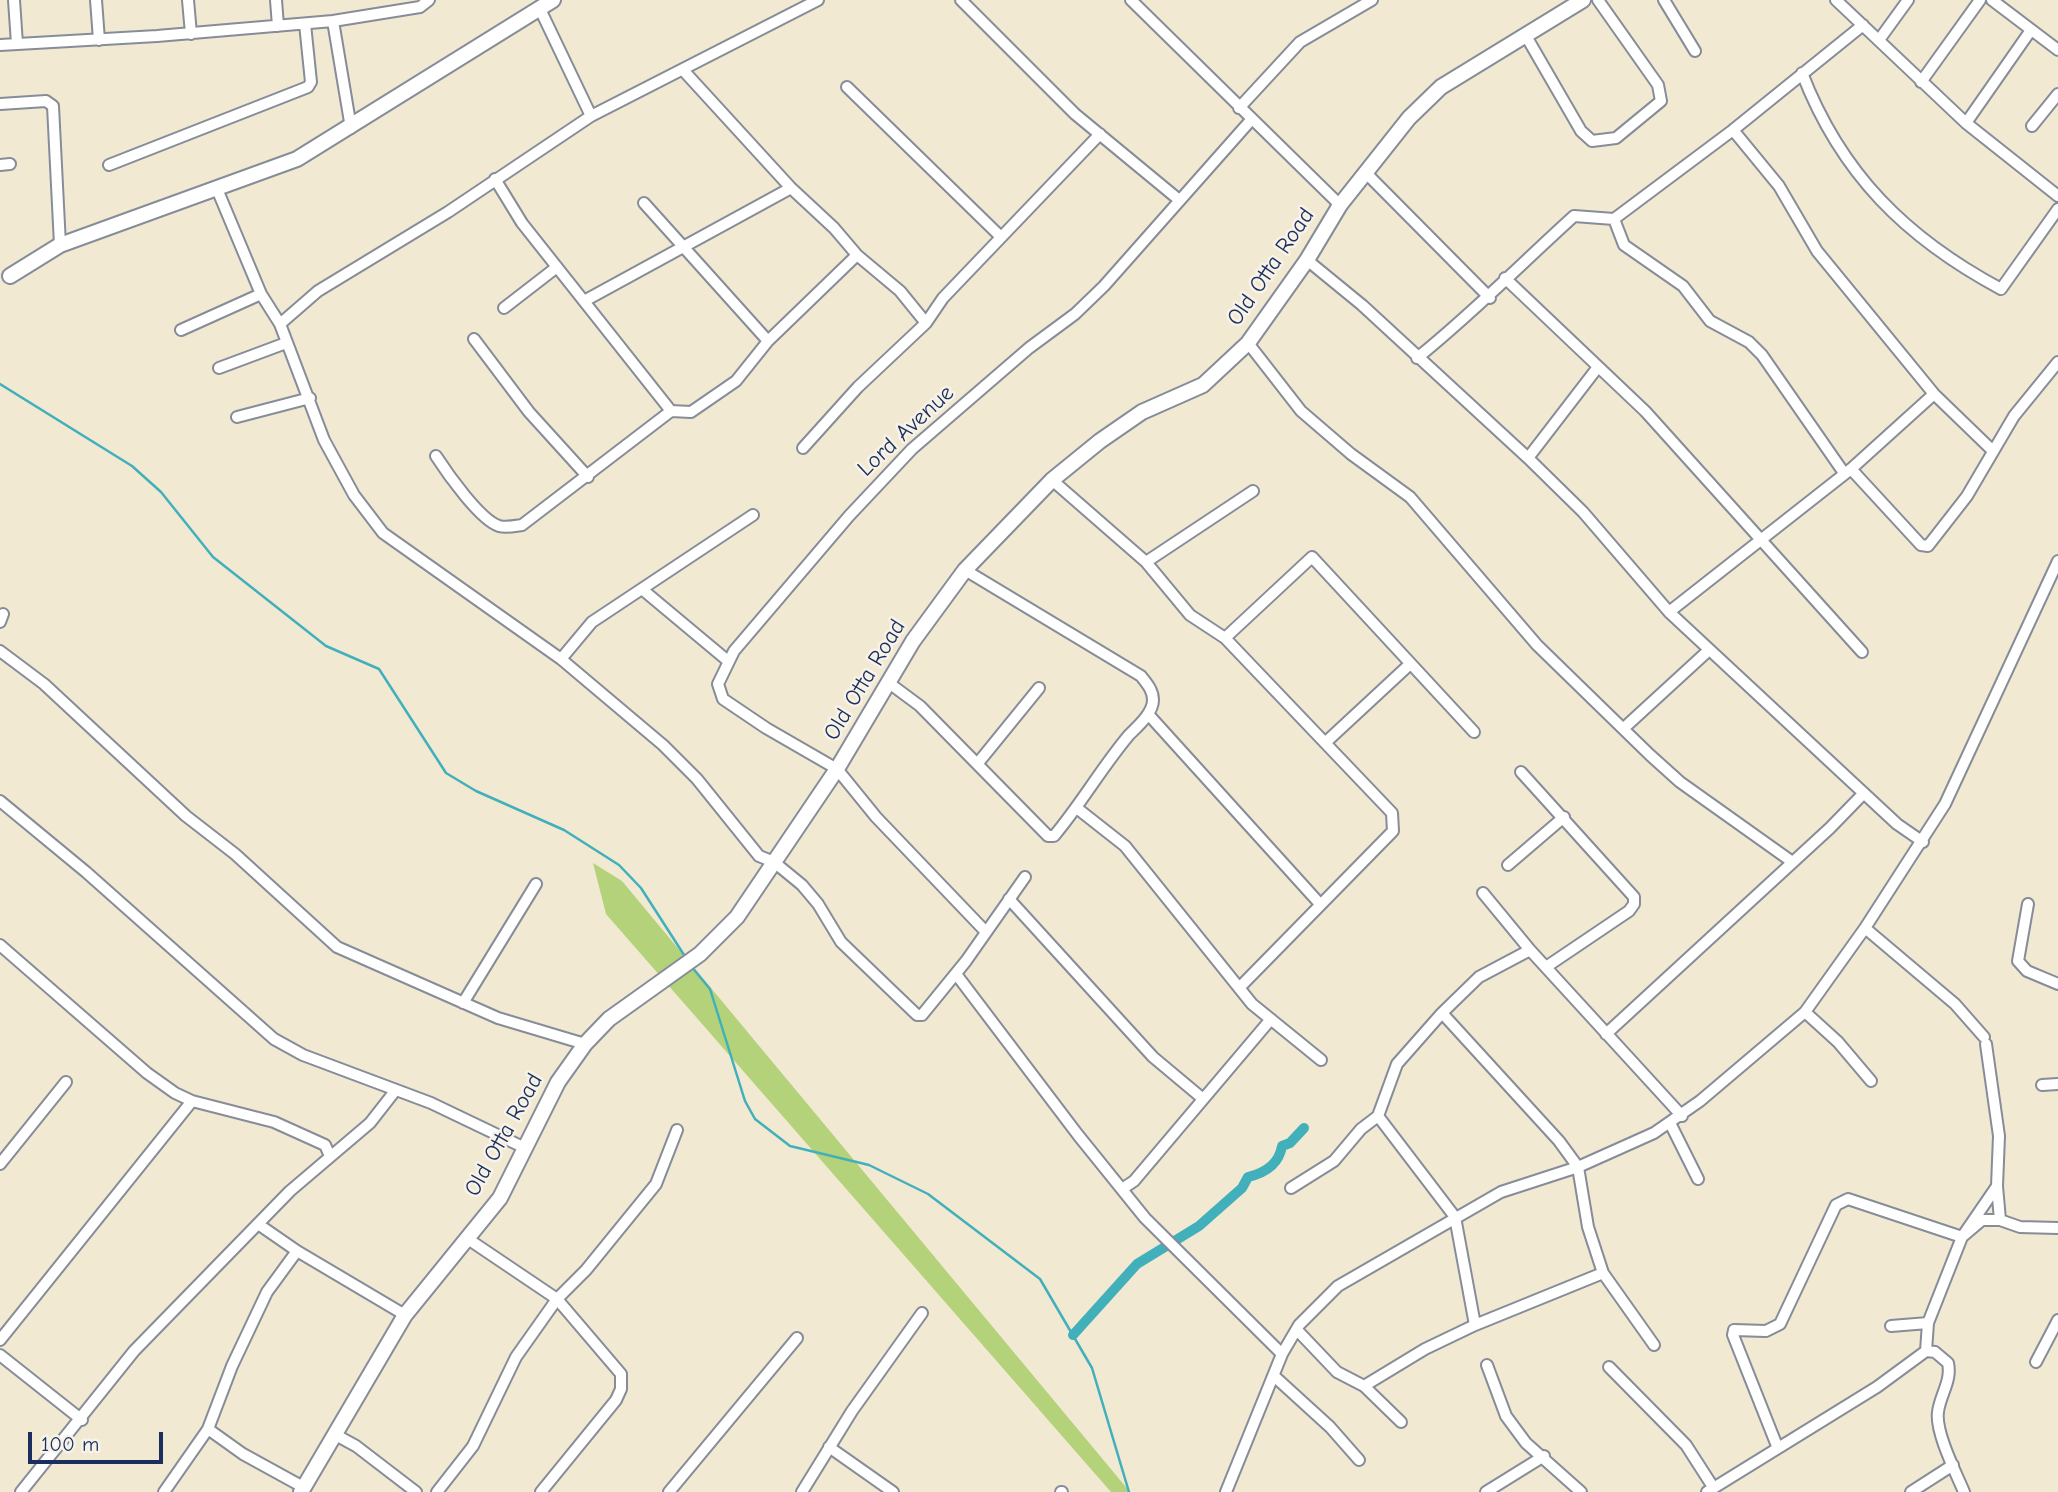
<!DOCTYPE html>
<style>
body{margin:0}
#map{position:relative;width:2058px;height:1492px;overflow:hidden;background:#f2e9d3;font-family:"Comic Neue",sans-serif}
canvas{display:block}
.scale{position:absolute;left:28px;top:1432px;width:135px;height:32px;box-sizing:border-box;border:4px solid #1b2f5e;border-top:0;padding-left:9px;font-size:21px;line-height:24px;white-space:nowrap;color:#1b2f5e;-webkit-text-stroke:5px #f7f3e8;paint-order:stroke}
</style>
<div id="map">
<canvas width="2058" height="1492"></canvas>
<div class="scale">100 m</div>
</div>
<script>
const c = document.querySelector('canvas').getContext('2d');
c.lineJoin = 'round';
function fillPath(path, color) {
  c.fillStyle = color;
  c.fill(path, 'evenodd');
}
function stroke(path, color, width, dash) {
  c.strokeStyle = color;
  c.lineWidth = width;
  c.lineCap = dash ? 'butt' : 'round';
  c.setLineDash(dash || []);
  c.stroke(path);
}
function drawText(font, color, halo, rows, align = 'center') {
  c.font = font + ' "Comic Neue",sans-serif';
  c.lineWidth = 5;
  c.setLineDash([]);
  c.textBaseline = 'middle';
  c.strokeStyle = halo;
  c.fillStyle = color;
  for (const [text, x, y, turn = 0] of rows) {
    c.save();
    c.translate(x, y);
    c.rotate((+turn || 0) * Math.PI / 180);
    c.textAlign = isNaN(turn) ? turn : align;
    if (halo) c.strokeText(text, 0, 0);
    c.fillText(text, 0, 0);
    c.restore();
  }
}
fillPath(new Path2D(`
 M593,863L622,881L1130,1492H1111L606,914Z`), '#b3d279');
stroke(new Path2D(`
 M0,384L132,466L161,492L213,557L326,646L379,669L446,773L476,791L564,830L619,865L641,888L686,958
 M691,966L710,989L745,1101L755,1119L790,1146L869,1165L928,1194L1040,1279L1092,1368L1129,1492`), '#41b0bb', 2.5);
stroke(new Path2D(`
 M1073,1335L1137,1264L1199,1226L1242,1188L1248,1177C1265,1173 1279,1164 1282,1146L1290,1143L1304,1128`), '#41b0bb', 10);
const minor = new Path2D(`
 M14,0L17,44
 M96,0L99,40
 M188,0L191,34
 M276,0L278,26
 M961,0L1075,114L1178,199
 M1131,0L1340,205
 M1664,0L1695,51
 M1836,0L1966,123L2058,196
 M1992,0L2058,50
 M539,7L591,116
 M333,21L420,7L429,0
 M1526,36L1581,131L1592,141L1616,138L1661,101L1658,85L1598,0
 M1879,40L1908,0
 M0,45L157,36L333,21L351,128
 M683,70L791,188L834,228L857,255L900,291L926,323
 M1802,73C1841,174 1906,238 2001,289L2058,209
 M1921,82L1980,0
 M847,87L1001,237
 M0,104L46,101L53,106L60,245
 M1239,108L1300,42L1372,0
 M1966,123L2031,30
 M2032,126L2058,94
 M1733,130L1779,186L1817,251L1934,394L1993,451
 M0,165L10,164
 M109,165L308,87L311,82L305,24
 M1366,173L1490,298
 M495,179L522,223L671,411
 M217,189L261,294L280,324L324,440L354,495L383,533L561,659L663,745L697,779L759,856L774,862L802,885L818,904L841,942L917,1015H922L966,961L1025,877
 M644,203L768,341
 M1614,219L1624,245L1683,286L1710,321L1749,342L1762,355L1844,473
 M1307,260L1362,305L1528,458L1583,512L1669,612L1897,824L1923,842
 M1505,278L1645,411L1862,652
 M586,300L791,188
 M504,308L557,267
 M280,324L318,291L448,212L591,116L818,0
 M181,330L261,294
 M474,339L529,412L588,477
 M1248,343L1301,411L1351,454L1410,497L1537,645L1650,755L1680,782L1791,861
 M1417,358C1473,313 1521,264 1574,216L1614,219L1733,130L1863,25
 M219,368L286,343
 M237,417L310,398
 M803,448L858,387L926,323L943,298L1100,134
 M436,456C447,473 480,520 499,526C506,528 515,526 522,525L671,411L691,412L736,381L768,341L857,255
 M1528,458L1598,367
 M1851,469L1921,545L1928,546L1967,496L2014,416L2058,362
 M1052,480L1146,562L1190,615L1225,638L1392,813L1393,831L1239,988
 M1146,562L1253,491
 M643,590L728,661
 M1669,612L1851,469L1934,394
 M0,622L3,614
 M1225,638L1312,557L1474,732
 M0,651L44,684L186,816L235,854L337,947L498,1018L585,1044
 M561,659L592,622L753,515
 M889,683L920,706L1048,836H1054C1081,804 1102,767 1129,735C1138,726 1153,713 1153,700C1153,690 1147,684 1141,676L965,570
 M1148,714L1320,904
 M1624,728L1709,650
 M1326,742L1409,665
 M978,763L1039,688
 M1521,772L1634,897V904L1629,911L1546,967
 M0,801L86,872L274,1039L303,1055L431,1103L525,1148
 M1078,809L1125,846L1252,1004L1321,1060
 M1508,865L1564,817
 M1483,893L1530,950L1682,1116
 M1009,899L1153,1057L1202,1098
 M2028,904L2018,961L2027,971L2058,984
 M1865,928L1955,1004L1984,1037
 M986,932L876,817L837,769L766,728L723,699L718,684L734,651L849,516L912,449L1029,348L1075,314L1104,286L1251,120
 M0,945L147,1073L175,1093L192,1101L274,1122L325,1145L330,1156
 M1530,950L1479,977L1442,1013L1559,1141L1578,1167L1588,1227L1603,1273L1654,1345
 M956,974L1078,1135L1145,1218L1282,1354
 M463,1003L536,884
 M1805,1012L1838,1042L1871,1081
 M1606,1034L1830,828L1864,793
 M2042,1085L2058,1084
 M1378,1116L1455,1217L1475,1325
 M1670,1123L1698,1179
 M0,1164L66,1082
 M1997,1186L2000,1220
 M1291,1188L1334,1161L1361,1129L1378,1116L1397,1064L1442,1013
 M1122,1189L1134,1181L1271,1019
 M258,1224L297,1251L405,1315
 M468,1239L557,1299L621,1374V1389L616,1400L541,1492
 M1891,1326L1928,1323
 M1297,1330L1337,1372L1364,1386L1401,1422
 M0,1340L192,1101
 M1926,1351L1928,1323L1962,1237L1982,1220H2000L2020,1227L2058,1228
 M0,1355L82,1420
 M2036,1362L2058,1320
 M1487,1365L1506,1416L1526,1443L1581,1492
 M1609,1367L1686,1445L1713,1487
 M1274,1376L1330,1427L1359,1460
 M1364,1386L1425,1349L1475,1325L1603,1273
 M208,1429L243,1454L303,1487
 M334,1434L356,1446L416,1492
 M1777,1446L1733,1335L1734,1330L1766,1331L1780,1324L1836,1205L1848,1199L1962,1237L1997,1186L1999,1136L1986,1044
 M829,1447L893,1492
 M21,1492L134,1351L290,1191L370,1123L395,1091
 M164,1492L208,1429L232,1366L267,1292L297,1251
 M437,1492L473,1446L516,1357L557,1299L586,1270L656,1184L677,1130
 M669,1492L797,1338
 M802,1492L852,1411L922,1313
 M1061,1492H1062
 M1226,1492L1282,1354L1299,1325L1338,1286L1501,1192L1578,1167L1654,1133L1700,1101L1805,1012L1865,928L1945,804L2058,561
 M1486,1492L1544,1456
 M1707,1492L1877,1387L1926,1351L1935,1352L1948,1363C1952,1381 1940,1395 1938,1412C1935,1432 1956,1473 1964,1492
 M1911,1492L1953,1465`);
const tertiary = new Path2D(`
 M10,276L60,245L297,159L553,0
 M301,1492L405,1315L500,1198L558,1082L585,1044L609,1019L700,954L737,917L837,769L913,641L965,570L1052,480L1100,441L1142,412L1203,385L1248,343L1307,260L1340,205L1409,118L1441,87L1583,0`);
stroke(minor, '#868c98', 14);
stroke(tertiary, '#868c98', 18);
stroke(minor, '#fff', 10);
stroke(tertiary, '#fff', 14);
drawText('23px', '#1b2f5e', '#f7f3e8', [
 ["Old Otta Road",1271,267,-56],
 ["Lord Avenue",906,431,-43],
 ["Old Otta Road",865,680,-59],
 ["Old Otta Road",504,1135,-61]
]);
</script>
